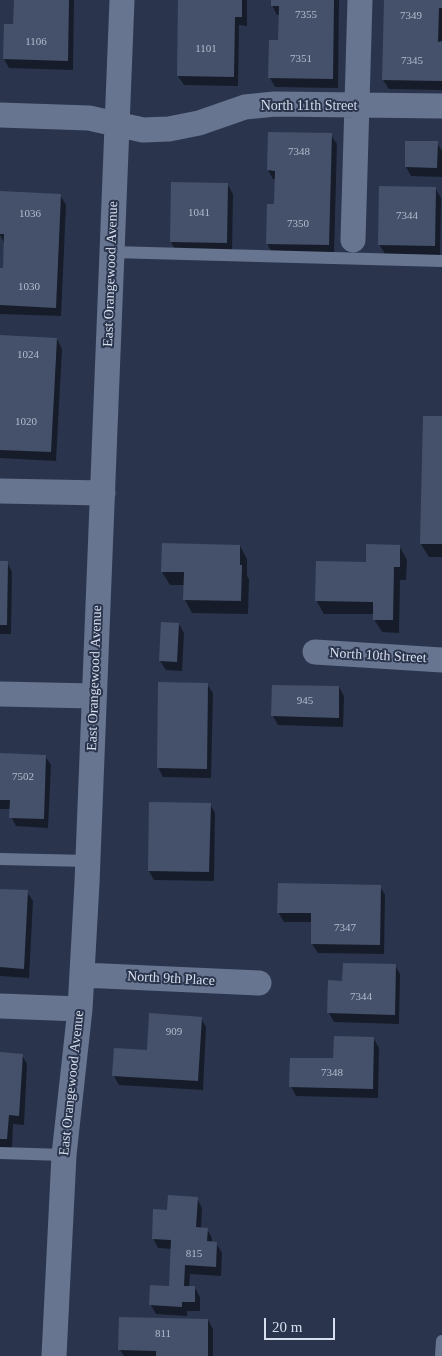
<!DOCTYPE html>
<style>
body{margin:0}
#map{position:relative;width:442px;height:1356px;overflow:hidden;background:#2a354d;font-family:Georgia,serif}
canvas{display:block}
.scale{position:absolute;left:264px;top:1318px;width:71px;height:22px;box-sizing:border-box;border:2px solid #d7dfee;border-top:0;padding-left:6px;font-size:15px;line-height:18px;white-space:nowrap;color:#d7dfee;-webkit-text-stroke:4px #2a354d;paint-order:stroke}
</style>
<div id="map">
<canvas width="442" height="1356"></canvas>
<div class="scale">20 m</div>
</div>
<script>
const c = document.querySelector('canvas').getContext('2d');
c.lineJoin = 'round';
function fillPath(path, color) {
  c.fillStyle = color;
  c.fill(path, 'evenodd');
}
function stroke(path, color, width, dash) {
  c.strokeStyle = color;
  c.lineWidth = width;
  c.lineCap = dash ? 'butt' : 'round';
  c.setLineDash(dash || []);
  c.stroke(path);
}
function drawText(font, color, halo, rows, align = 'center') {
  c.font = font + ' Georgia,serif';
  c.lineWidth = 4;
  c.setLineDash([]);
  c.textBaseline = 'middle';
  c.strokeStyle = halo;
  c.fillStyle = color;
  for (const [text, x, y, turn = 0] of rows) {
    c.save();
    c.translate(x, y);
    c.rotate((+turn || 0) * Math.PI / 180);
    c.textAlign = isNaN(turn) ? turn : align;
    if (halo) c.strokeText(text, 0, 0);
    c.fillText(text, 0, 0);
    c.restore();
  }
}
fillPath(new Path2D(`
 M15,0H74L73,70L9,68L4,59L5,25L15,26Z
 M180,0H247V26L239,25L238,86L184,85L178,76Z
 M272,0H339L338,88L275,87L270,78L280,41V15H277L272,5Z
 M385,0H442V90L389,89L383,80Z
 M331,135L337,144L334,254L272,253L267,243L275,205L276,179H273L268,170Z
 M406,142L437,143L442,151V177L411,176L406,167Z
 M228,185L233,194L232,252L176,251L171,242Z
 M435,188L441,198L440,255L385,254L379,244Z
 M60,195L66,205L61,316L0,314V269L5,270L4,243L0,235V212Z
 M0,336L57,339L62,349L56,461L0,458Z
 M442,418V557H429L421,544Z
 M240,546L247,559V576L249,579L248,614L192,613L185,600V585H170L162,572Z
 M399,546L407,560L406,580H400L399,633L382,632L374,619L375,614H324L316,600L367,563Z
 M0,562H7L12,572L11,634H0Z
 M179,624L184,633L182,671L166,670L160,661Z
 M207,684L213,693L211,778L163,777L158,767Z
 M273,686L339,687L344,696L343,727L278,725L273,716Z
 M0,755L45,756L51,765L48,828L16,826L11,817V809H0Z
 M210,804L215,813L214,881L154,880L149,871Z
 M380,886L385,895L384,954L318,953L312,944V922H284L278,912Z
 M0,890L27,892L33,901L29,978L0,976Z
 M395,965L400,974L399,1024L334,1022L329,1013L344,982Z
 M201,1018L206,1027L203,1090L119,1085L114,1076L148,1051Z
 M374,1039L379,1048L378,1098L296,1096L291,1086L335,1060Z
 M0,1054L22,1055L27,1064L24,1125L13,1124L12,1148H0Z
 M197,1198L202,1208L201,1228L207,1229L212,1238V1243H216L222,1253L221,1276L190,1274L189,1287L195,1288L200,1297V1311H187V1316L156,1314L151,1305L170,1287L172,1249L158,1248L153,1238L168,1212Z
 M208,1320L213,1329V1356H124L120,1350Z`), '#0007');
fillPath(new Path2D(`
 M14,0H69L68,61L3,59L4,24H13Z
 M178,0H242V17H235L234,77L177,76Z
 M271,0H334L333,79L268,78L269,40H278L279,6H271Z
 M384,0H442V8H439L438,42L442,41V81L382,80Z
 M268,132L332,133L329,245L266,244L267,204H274L275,171L267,170Z
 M405,141H438L437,168L405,167Z
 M171,182L228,183L227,243L170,242Z
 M379,186L436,187L435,246L378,245Z
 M0,191L61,194L56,308L0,305V268H3L4,234H0Z
 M0,335L57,338L51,452L0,450Z
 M423,416H442V544H420Z
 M162,543L240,545V565H242L241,601L183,600L184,572H161Z
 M366,544L400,545V567H394L393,620H373V602L315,601L316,561L366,562Z
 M0,561H8L7,625H0Z
 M161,622L179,623L177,662L159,661Z
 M158,682L208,683L207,769L157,768Z
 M272,685L339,686V718L271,716Z
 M0,753L46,755L44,819L9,818L10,800H0Z
 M149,802L211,803L209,872L148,871Z
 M278,883L381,885L380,945L311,944V913H277Z
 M0,889L28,890L24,969L0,967Z
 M343,963L396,964L395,1015L327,1013L328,980L342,981Z
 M149,1013L202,1017L198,1081L112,1076L114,1048L147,1050Z
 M334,1036L374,1037L373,1089L289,1087L290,1058H333Z
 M0,1052L23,1054L19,1116L9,1115L7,1139H0Z
 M168,1195L198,1197L196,1227L208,1228L207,1241L217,1242L216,1267L185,1265L184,1286H195V1302H182V1307L149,1305L150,1285L169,1286L171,1240L152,1239L153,1209L167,1210Z
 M119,1317L208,1319V1356H156V1351L118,1350Z`), '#45516b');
stroke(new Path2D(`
 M112,252L442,261
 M0,859L88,861
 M0,1153L64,1155
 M441,1356L442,1341`), '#687591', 12);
stroke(new Path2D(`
 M0,115L89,118L143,130L169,129L199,123L245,107L275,104L442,106
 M353,240L360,0
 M0,491L103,493
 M315,652L442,660
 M0,694L94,696
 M82,975L259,983
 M0,1006L80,1009
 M54,1356L64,1155L80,1009L87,883L122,0`), '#687591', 25);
drawText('11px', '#b2bccd', null, [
 ["7355",306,15],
 ["7349",411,16],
 ["1106",36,42],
 ["1101",206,49],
 ["7351",301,59],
 ["7345",412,61],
 ["7348",299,152],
 ["1041",199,213],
 ["1036",30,214],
 ["7344",407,216],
 ["7350",298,224],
 ["1030",29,287],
 ["1024",28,355],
 ["1020",26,422],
 ["945",305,701],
 ["7502",23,777],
 ["7347",345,928],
 ["7344",361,997],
 ["909",174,1032],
 ["7348",332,1073],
 ["815",194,1254],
 ["811",163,1334]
]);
drawText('14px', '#d7dfee', '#2a354d', [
 ["North 11th Street",309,106],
 ["East Orangewood Avenue",111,274,-88],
 ["North 10th Street",378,656,3],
 ["East Orangewood Avenue",95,678,-88],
 ["North 9th Place",171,979,3],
 ["East Orangewood Avenue",72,1083,-84]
]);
</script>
